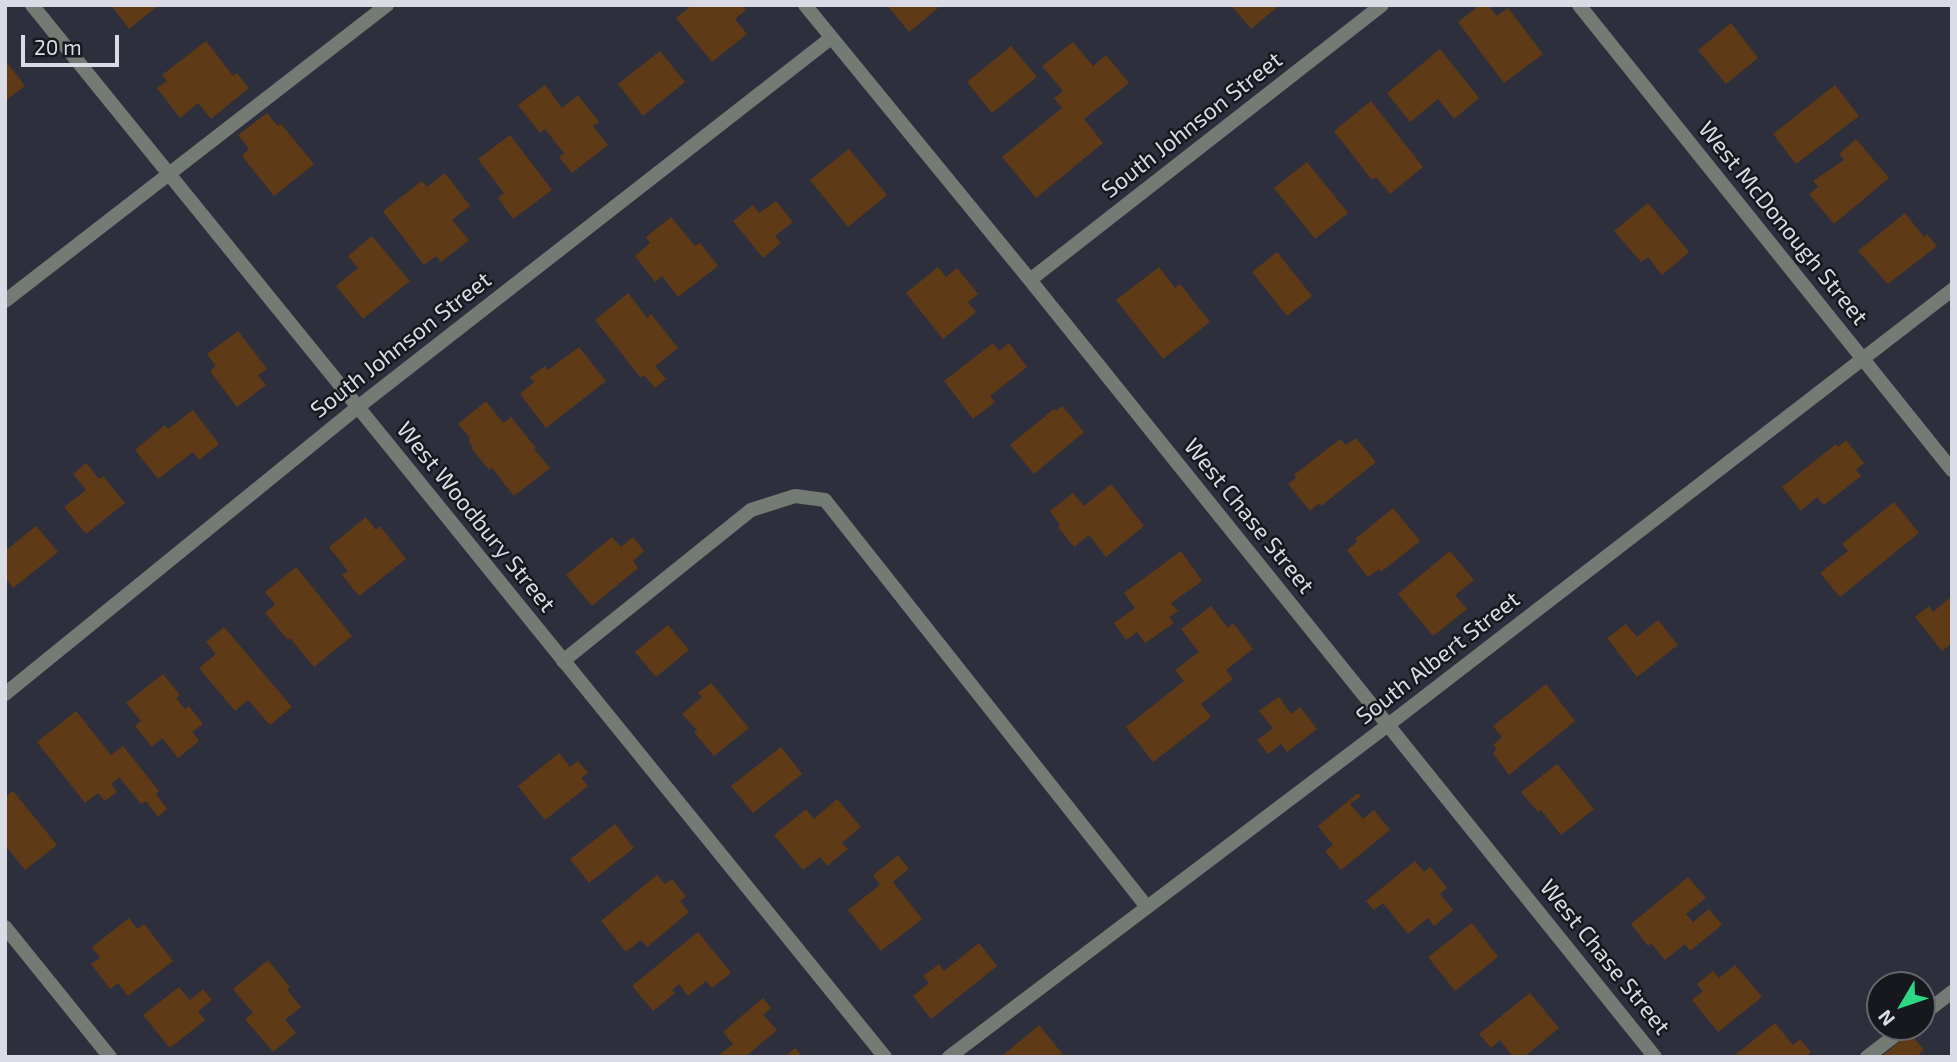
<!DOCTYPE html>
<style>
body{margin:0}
#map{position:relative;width:1957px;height:1062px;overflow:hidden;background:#2e2f3d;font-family:"Exo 2",sans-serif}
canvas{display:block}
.frame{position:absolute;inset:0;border:7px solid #dadbe4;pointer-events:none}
.north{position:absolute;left:1866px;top:971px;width:70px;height:70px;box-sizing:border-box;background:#17181e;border:2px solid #65666d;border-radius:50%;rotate:231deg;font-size:19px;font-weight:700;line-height:28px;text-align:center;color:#dadbe4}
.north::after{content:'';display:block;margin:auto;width:24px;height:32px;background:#2dd884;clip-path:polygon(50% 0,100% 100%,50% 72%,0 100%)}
.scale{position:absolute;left:21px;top:35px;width:98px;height:32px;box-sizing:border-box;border:4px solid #dadbe4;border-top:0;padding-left:9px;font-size:21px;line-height:24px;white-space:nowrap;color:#dadbe4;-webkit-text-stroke:5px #17181e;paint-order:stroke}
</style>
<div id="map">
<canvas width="1957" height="1062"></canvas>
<div class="frame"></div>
<div class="north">N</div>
<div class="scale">20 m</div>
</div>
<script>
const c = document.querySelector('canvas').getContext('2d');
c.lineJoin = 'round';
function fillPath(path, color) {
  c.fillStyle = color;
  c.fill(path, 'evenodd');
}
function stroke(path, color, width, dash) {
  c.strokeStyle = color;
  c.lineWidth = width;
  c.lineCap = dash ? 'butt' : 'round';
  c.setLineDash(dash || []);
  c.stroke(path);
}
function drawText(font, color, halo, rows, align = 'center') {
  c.font = font + ' "Exo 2",sans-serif';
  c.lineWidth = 5;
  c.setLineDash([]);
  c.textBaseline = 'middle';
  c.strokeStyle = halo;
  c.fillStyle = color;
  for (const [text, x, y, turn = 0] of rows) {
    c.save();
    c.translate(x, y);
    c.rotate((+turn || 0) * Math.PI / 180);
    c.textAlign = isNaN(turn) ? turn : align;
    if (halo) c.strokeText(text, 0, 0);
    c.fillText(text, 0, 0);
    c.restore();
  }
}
fillPath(new Path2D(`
 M111,5H159L129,29Z
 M692,5H742L746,10L735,19L747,34L712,62L676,18Z
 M887,5H935L938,8L909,32Z
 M1231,5H1274L1276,8L1251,29Z
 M1480,5H1488L1497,16L1508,8L1543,54L1504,83L1458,22Z
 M1731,23L1758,58L1726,84L1698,50Z
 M206,41L233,76L237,73L249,88L211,119L198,103L180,118L157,88L167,81L162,75Z
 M1073,42L1093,66L1106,55L1129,83L1084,119L1103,143L1036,198L1002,157L1062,108L1054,98L1063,91L1042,66Z
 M1011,46L1037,77L992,113L967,82Z
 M1440,49L1479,98L1454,119L1438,99L1410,122L1387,93Z
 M660,51L685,82L643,116L618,84Z
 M5,60L25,86L5,101Z
 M545,85L562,108L578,95L599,122L593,126L608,145L572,173L559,157L564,153L545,129L540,133L518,105Z
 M1835,85L1859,116L1796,164L1773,134Z
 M1371,101L1423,167L1390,194L1376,177L1372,180L1334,131Z
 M267,113L278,126L281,124L314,164L274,196L242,156L249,149L238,135Z
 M510,135L552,190L513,219L498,198L504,193L478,159Z
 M1856,139L1889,178L1834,224L1809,194L1818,187L1813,181L1844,160L1839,154Z
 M849,149L887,195L848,227L810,180Z
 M1307,162L1348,213L1315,239L1274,188Z
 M445,173L470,206L452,220L469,240L441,262L436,256L424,265L383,211L422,181L427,187Z
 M776,201L793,222L775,236L781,243L763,258L733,221L753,205L759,213Z
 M1648,203L1689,252L1662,275L1648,257L1641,262L1614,231Z
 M1905,213L1924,237L1927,234L1937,246L1888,284L1858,251Z
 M671,217L695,246L700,243L718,266L678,297L662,276L655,282L635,256L650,243L646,237Z
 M372,236L410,281L363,319L336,286L358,268L348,256Z
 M1277,252L1312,296L1287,316L1252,272Z
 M938,267L946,277L957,268L978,294L968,302L976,312L943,339L906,293Z
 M1159,267L1175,288L1180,284L1210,322L1163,359L1116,300Z
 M628,293L647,318L651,314L678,348L655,366L666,379L655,388L644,375L641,378L595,320Z
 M238,331L267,369L258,375L266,385L237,407L210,371L216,366L207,354Z
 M993,343L999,351L1009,343L1027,367L990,396L995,402L973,419L944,381Z
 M579,347L606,381L546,428L520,394L534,382L530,377L545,366L548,370Z
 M486,401L503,423L511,417L536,448L534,449L550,468L514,496L492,468L489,470L471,448L473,447L468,440L470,438L458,424Z
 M1062,406L1084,432L1034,474L1010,445L1054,409L1056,411Z
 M193,410L219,444L199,460L193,452L158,479L135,450L165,425L168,429Z
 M1356,438L1376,462L1321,506L1319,503L1310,511L1288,484L1296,478L1294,475L1340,439L1346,445Z
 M1846,440L1864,463L1856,470L1861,476L1824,505L1817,497L1801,511L1782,487L1836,444L1838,447Z
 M86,463L99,479L103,476L125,503L86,534L64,507L86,490L73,474Z
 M1111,484L1144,526L1106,557L1089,535L1074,547L1058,527L1060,525L1050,511L1073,493L1084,506Z
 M1894,502L1919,533L1840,597L1820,573L1848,551L1842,544Z
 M1393,508L1420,541L1381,572L1379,569L1368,577L1347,550L1357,542L1355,539Z
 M366,517L376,530L380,526L406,559L359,596L342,575L348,571L329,547Z
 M36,526L58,552L13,588L5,578V551Z
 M612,537L621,547L633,537L644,551L633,561L638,568L592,606L566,575Z
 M1181,551L1202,581L1171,603L1178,611L1169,617L1174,623L1145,643L1137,632L1126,640L1114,623L1135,608L1124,593Z
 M1450,551L1474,580L1455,595L1467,609L1433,636L1398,594Z
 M296,567L352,636L314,667L290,638L288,640L265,613L275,604L265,592Z
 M1952,596V643L1942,651L1915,617L1929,606L1933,612Z
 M1211,606L1228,628L1233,623L1253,649L1226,670L1233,679L1201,704L1211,717L1153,762L1126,727L1184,681L1175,670L1199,652L1181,629Z
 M1658,620L1678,645L1637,677L1607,638L1626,624L1637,637Z
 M668,625L689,650L656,677L635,652Z
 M224,627L292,707L270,725L248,700L235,711L199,668L216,654L206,642Z
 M163,674L180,695L176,698L185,709L189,706L203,724L192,732L199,741L178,758L162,738L152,747L135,726L141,721L126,703Z
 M711,683L749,728L714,756L694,732L697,730L682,714L702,697L698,693Z
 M1546,684L1575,721L1509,775L1493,753L1497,749L1493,745L1502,737L1493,726Z
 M1279,697L1291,714L1300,707L1317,729L1287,752L1281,744L1268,754L1257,740L1273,728L1259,711Z
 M76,711L111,755L123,746L159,791L156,794L167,809L158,817L146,801L141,804L119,777L111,784L117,792L105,801L98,793L85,803L37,742Z
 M781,747L802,774L753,813L731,786Z
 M559,753L570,767L578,761L588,773L581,778L588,786L545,820L518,786Z
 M1557,764L1594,809L1561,835L1541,810L1538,812L1521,792Z
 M13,791L57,845L25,870L5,845V797Z
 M1358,793L1361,796L1350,804L1363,819L1374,810L1390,830L1341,870L1325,851L1333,845L1318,826Z
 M837,799L861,827L842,843L848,849L827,866L820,857L803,870L774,835L806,809L814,819Z
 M615,824L634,848L589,883L570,859Z
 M898,855L909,869L893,882L922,919L881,951L848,910L880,885L873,875Z
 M1415,861L1424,872L1430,867L1447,888L1440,894L1453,910L1434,926L1428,918L1408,934L1383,903L1374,910L1366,901Z
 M657,875L665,884L672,879L686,897L680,901L689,912L647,947L641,940L626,952L601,921Z
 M1688,877L1706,898L1686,914L1693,922L1709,909L1722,925L1690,951L1685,944L1665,960L1651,943L1648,946L1631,924Z
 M129,918L137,929L144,924L173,961L128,996L118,983L110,989L91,964L100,958L92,947Z
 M1472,923L1498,957L1455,991L1428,957Z
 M698,932L731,973L712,988L706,981L688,996L679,984L672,990L675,993L653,1011L632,986Z
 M979,943L997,966L931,1019L913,996L929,983L923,976L939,964L944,971Z
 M268,960L290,987L287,990L301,1007L285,1020L296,1033L273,1052L245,1019L253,1013L233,989Z
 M1735,965L1762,997L1718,1032L1692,1000L1703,991L1697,984L1713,971L1719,978Z
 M179,987L190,1000L203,989L212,1000L198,1011L205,1020L170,1048L143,1015Z
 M1530,993L1559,1028L1524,1057H1513L1500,1040L1491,1048L1479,1034Z
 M763,998L771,1008L763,1015L777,1030L745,1057L740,1054L737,1057H720L719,1055L733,1044L723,1032Z
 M1775,1023L1793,1045L1800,1039L1811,1052L1805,1057H1736L1735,1055Z
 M1039,1025L1065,1057H1001Z
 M1910,1033L1924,1050L1916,1057H1881Z
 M795,1048L803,1057H784Z`), '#5f3a16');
stroke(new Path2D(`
 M5,301L387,5
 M563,661L751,510L795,496L825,500L1147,907`), '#747a74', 14);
stroke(new Path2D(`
 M32,5L885,1057
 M805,5L1030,280L1655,1057
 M1579,5L1952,470
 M1030,280L1382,5
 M5,694L358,407L831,38
 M5,927L110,1057
 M1922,1015L1952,992
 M949,1057L1388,725L1952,290
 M1867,1057L1906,1027`), '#747a74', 14);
drawText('23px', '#dadbe4', '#17181e', [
 ["South Johnson Street",1192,125,-38],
 ["West McDonough Street",1783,223,51],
 ["South Johnson Street",401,345,-38],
 ["West Chase Street",1249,516,51],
 ["West Woodbury Street",476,517,51],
 ["South Albert Street",1438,658,-38],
 ["West Chase Street",1605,957,51]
]);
</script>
